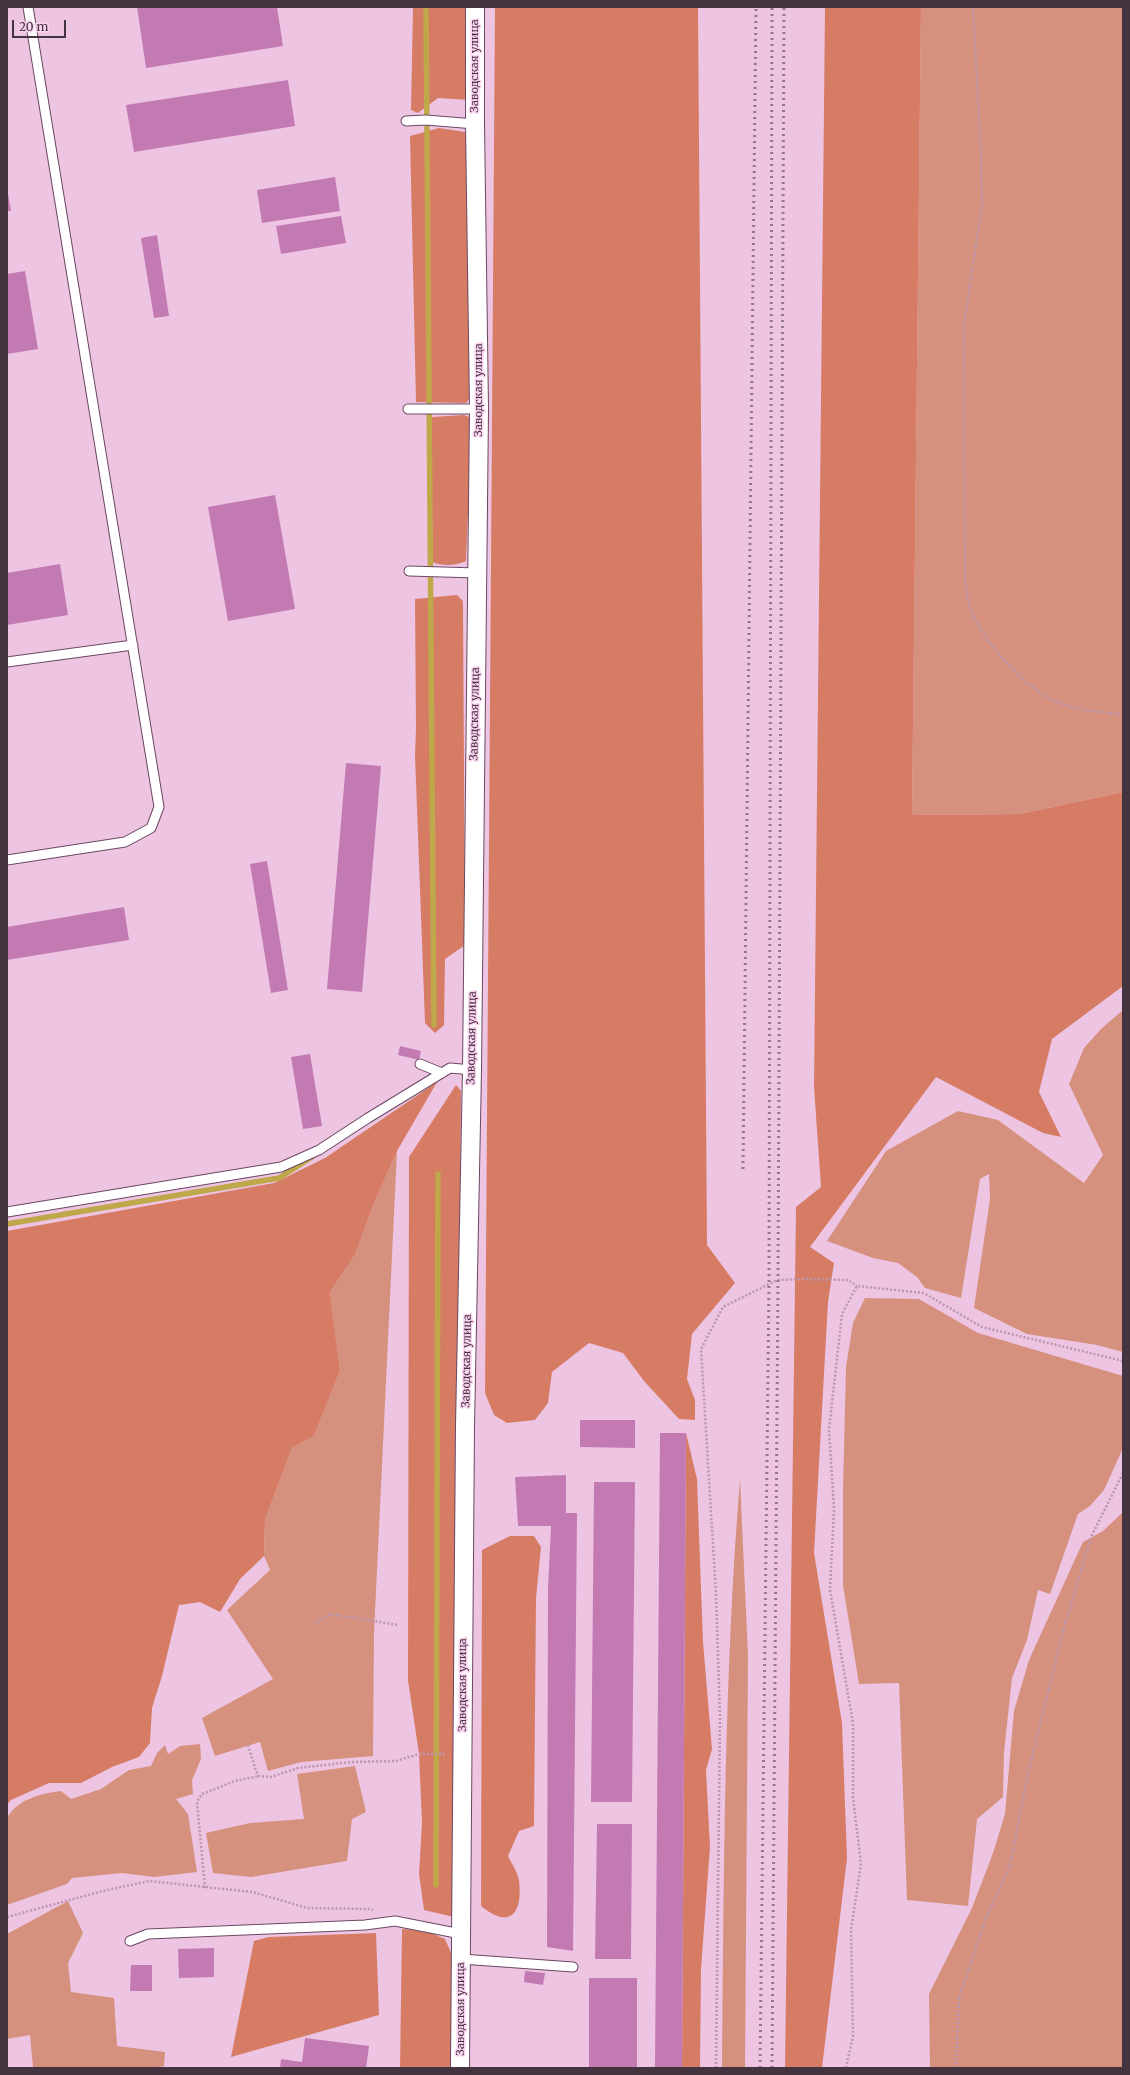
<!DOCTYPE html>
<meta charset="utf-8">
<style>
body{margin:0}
#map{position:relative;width:1130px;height:2075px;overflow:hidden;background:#eec4e3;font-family:Merriweather,serif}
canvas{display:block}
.frame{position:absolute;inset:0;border:8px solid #443440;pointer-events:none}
.scale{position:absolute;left:12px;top:20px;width:54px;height:18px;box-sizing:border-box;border:2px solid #443440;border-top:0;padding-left:5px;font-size:12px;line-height:14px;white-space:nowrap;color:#443440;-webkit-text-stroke:3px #fbd1f0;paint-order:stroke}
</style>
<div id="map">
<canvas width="1130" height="2075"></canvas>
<div class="frame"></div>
<div class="scale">20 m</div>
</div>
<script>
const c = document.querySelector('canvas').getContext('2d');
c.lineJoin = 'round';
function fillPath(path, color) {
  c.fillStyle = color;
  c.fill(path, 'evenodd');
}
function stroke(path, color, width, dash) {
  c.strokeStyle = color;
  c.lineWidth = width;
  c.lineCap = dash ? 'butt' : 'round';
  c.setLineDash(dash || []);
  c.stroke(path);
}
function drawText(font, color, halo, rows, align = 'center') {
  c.font = font + ' Merriweather,serif';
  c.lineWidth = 3;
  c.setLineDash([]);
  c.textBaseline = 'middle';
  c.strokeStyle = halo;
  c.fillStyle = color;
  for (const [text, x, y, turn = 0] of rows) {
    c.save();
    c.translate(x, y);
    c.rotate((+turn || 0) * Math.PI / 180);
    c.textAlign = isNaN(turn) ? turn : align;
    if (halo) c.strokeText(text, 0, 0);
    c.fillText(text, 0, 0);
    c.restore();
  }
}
fillPath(new Path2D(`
 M921,7H1123V792L1020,814L912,815Z
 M1123,1010V1352L1097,1345L1027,1334L974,1308L990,1199L989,1174L980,1179L961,1298L925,1288L917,1277L898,1263L873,1258L827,1241L886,1151L958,1111L998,1120L1084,1183L1103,1155L1069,1084L1084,1048L1101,1029Z
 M397,1151L374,1633L373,1756L301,1762L268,1771L260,1742L215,1756L202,1718L273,1679L227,1610L270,1570L264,1556L265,1520L292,1448L314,1436L340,1371L330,1292L355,1255L373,1206Z
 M865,1298L919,1299L978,1333L1123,1376V1448L1104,1490L1090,1506L1078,1514L1050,1594L1038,1590L1027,1640L1012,1678L1004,1752L1003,1797L977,1819L968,1906L907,1900L899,1683L859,1684L843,1585V1490L846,1367L853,1323Z
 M740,1479L748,1655L745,2068H722C724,1872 724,1675 740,1479Z
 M1123,1512V2068H930L929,1994L972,1908L993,1853L1005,1814L1014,1711L1029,1660L1083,1542L1103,1531Z
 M200,1744L201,1759L192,1780L193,1794L176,1799L188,1814L197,1872L154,1877L122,1873L72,1878L67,1884L7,1905V1819C15,1800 42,1793 61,1791L71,1799L101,1789L129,1770L151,1766L157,1753L165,1745L168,1754L180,1746Z
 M355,1766L366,1812L352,1819L347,1861L251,1877L213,1873L206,1833L250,1823L304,1819L297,1774Z
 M68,1901L83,1933L68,1963L71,1992L114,1998L117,2046L165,2052L164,2066L153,2068H33L30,2035L7,2039V1934Z`), '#d5917e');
fillPath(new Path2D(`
 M413,7H469V100L438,98L418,113L411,110Z
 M495,7H698L707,1245L735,1283L692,1334L687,1379L695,1400V1420L679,1419L644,1381L623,1353L589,1343L552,1372L548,1403L535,1420L507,1423L494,1415L485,1393Z
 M825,7H921L912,815L1020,814L1123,792V986L1052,1039L1039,1092L1061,1137L1043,1133L936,1077L810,1247L834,1263L828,1302L814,1553L842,1723L847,1858L822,2068H785L796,1207L821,1187L814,1087Z
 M439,128L465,132L467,150L472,396L466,403L416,402L410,136Z
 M464,415L472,418L466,561C455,566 443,566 432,562V417Z
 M457,595L463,601L465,945L445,959L444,1025L435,1033L425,1023L415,755L416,728L415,599Z
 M437,1082L397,1151L373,1206L355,1255L330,1292L340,1371L314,1436L292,1448L265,1520L264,1556L240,1579L220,1612L200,1602L179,1605L162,1676L152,1708L150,1743L139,1757L112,1767L81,1783H49L11,1800L7,1805V1231L274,1183L325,1158Z
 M456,1085L461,1091L454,1917L424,1910L419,1874L422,1823L419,1754L408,1680L409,1157Z
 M686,1433L697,1479L703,1642L712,1749L706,1770L710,1847L701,1969L700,2068H682Z
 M510,1536H534L541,1547L536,1598L534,1826L519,1831L508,1856C512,1864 518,1873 519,1881C523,1913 510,1930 481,1906L482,1550Z
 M402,1929L424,1930L445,1939L452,1955L453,2068H400Z
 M376,1933L379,2015L231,2057L254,1941L269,1937Z`), '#d67c65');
stroke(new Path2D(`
 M426,7L434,1025
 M7,1224L279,1178L312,1157
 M436,1885L438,1174`), '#bfa849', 5.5);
fillPath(new Path2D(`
 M137,7H277L283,46L146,68Z
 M288,80L295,126L134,152L126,105Z
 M335,177L340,211L262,223L257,190Z
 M7,188L11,211H7Z
 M341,216L346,243L281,254L276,226Z
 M157,235L169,316L154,318L141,238Z
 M25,271L38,349L7,354V274Z
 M275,495L295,609L228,621L208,507Z
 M60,564L68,615L7,625V573Z
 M346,763L381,766L362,992L327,989Z
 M267,861L288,990L271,993L250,864Z
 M124,907L129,940L7,960V927Z
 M400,1046L421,1051L419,1060L398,1055Z
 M310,1054L322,1126L303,1129L291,1057Z
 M580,1420H635V1448L580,1447Z
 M660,1433H686L682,2068H655Z
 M566,1475V1513H577L573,1951L547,1947L548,1588L551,1526H518L515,1477Z
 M594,1482H635L632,1802H591Z
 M597,1824H632L631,1959H595Z
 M214,1948V1977L179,1978L178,1949Z
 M131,1965H152V1991H130Z
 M525,1971L545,1973L543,1985L524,1982Z
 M589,1978H637V2068H589Z
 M305,2038L369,2046L366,2068H280L281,2059L302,2062Z`), '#c37ab3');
const lane = new Path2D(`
 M406,121L426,120L475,124
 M408,409H479
 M409,571L477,573
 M7,662L133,645
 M7,860L125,842L151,828L159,807L28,7
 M420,1064L442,1073
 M7,1212L281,1167L319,1150L368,1118L450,1068L472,1070
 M130,1941L148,1934L365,1925L395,1921L461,1934
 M461,1959L573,1967`);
const street = new Path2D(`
 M460,2068L465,1426L472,1070L479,409L475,124V7`);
stroke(lane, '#6b4863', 11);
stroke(street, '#6b4863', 20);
stroke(new Path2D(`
 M973,7L981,153L982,205L964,325L965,583C967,592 968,604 972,613C989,648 1029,696 1069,706C1086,711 1105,712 1123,715
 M315,1624L330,1614L398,1625
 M248,1745L256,1771L259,1776L271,1777L298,1768L352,1762L396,1761L419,1754H445
 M205,1888L197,1802L202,1794L235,1781L259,1776
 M7,1917L103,1891L149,1881L252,1892L308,1908L369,1909L373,1910
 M716,2068L720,1717L716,1594L701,1349L723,1307L769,1284L778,1280L804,1279L848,1280L857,1286
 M846,2068L853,2036L851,1930L861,1864L853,1797V1723L830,1590L834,1509L829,1430L842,1314L857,1286L924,1293L982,1327L1123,1361
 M956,2068L959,1998L986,1918L1010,1866L1026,1783L1062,1635L1091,1537L1123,1473`), '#b997b0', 2.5, [2, 2]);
stroke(lane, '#fff', 9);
stroke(street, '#fff', 18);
stroke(new Path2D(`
 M743,1169L756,7
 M760,2068L769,1284L772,7
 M772,2068L778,1280L784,7`), '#93778c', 3, [2, 4]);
drawText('11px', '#443440', '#fbd1f0', [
 ["Заводская улица",475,66,-90],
 ["Заводская улица",479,390,-90],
 ["Заводская улица",475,714,-89],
 ["Заводская улица",472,1038,-89],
 ["Заводская улица",467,1361,-89],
 ["Заводская улица",463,1685,-90],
 ["Заводская улица",461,2009,-90]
]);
</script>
